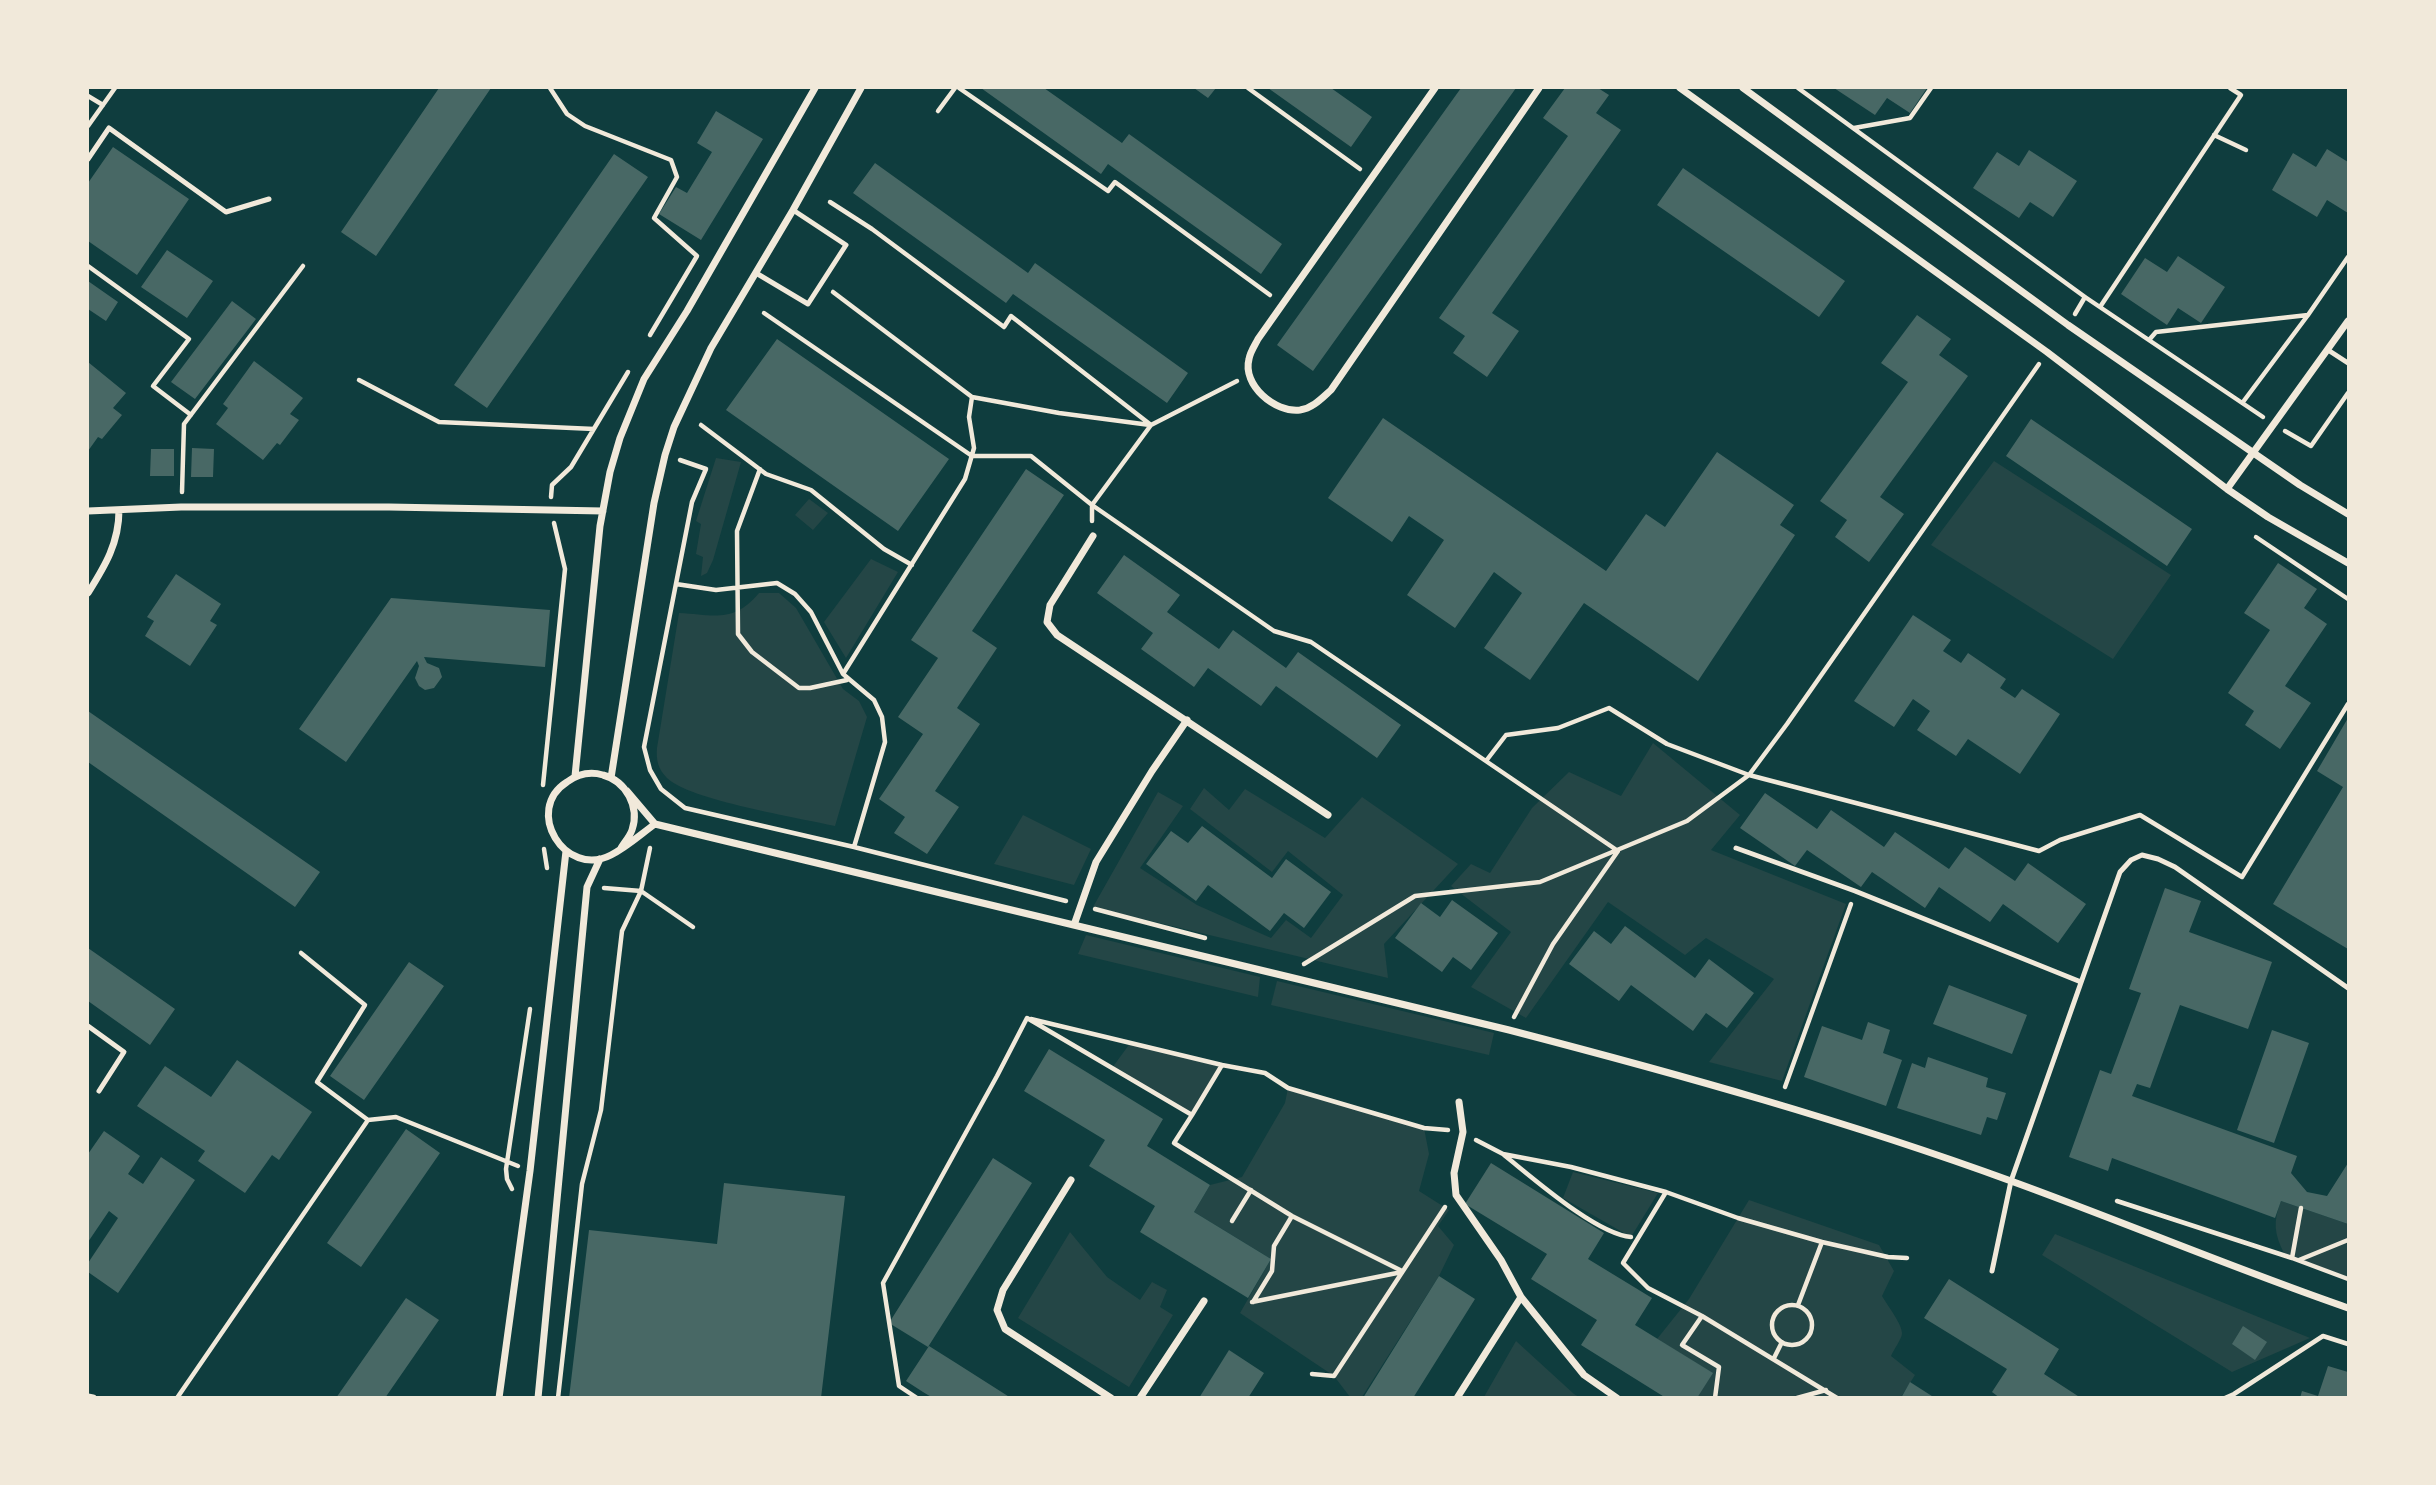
<!DOCTYPE html>
<style>
body{margin:0}
#map{position:relative;width:2436px;height:1485px;overflow:hidden;background:#0f3d3e;font-family:Raleway,sans-serif}
canvas{display:block}
.frame{position:absolute;inset:0;border:89px solid #f1e9da;pointer-events:none}
</style>
<div id="map">
<canvas width="2436" height="1485"></canvas>
<div class="frame"></div>
</div>
<script>
const c = document.querySelector('canvas').getContext('2d');
c.lineJoin = 'round';
function fillPath(path, color) {
  c.fillStyle = color;
  c.fill(path, 'evenodd');
}
function stroke(path, color, width, dash) {
  c.strokeStyle = color;
  c.lineWidth = width;
  c.lineCap = dash ? 'butt' : 'round';
  c.setLineDash(dash || []);
  c.stroke(path);
}
fillPath(new Path2D(`
 M716,458L741,462L713,560L707,573L701,576L703,557L696,554L701,524L696,521Z
 M1994,461L2171,575L2113,659L1931,545Z
 M809,499L828,513L813,530L795,515Z
 M871,559L898,572L846,658L824,622Z
 M759,593H779L796,608L843,689L859,701L867,717L835,826C800,818 689,800 667,778C658,769 656,760 657,748L679,613C715,615 734,623 759,593Z
 M1653,743L1740,815L1711,850L1846,904L1782,1081L1709,1062L1774,979L1706,938L1685,955L1608,902L1526,1018L1471,987L1511,932L1451,886L1471,864L1490,873L1532,808L1569,772L1621,796Z
 M1204,788L1229,810L1245,789L1325,838L1362,797L1458,864L1384,944L1388,978L1093,907L1158,792L1183,806L1140,868L1197,905L1271,938L1286,920L1311,938L1343,895L1288,851L1272,872L1190,809Z
 M1023,815L1091,849L1074,885L994,864Z
 M1086,935L1260,977L1258,997L1078,954Z
 M1277,981L1494,1033L1489,1055L1271,1005Z
 M1131,1042L1222,1065L1192,1115L1112,1068Z
 M1288,1088L1424,1128L1429,1154L1419,1191L1449,1210L1438,1226L1454,1245L1439,1276L1362,1397H1350L1334,1376L1240,1313L1271,1259L1194,1212L1210,1185L1242,1177L1285,1103Z
 M1573,1172L1658,1193L1631,1237L1563,1198Z
 M1749,1200L1879,1245L1894,1271L1882,1296C1887,1305 1903,1325 1902,1334C1901,1340 1894,1349 1891,1356L1915,1375L1901,1397H1697L1712,1373L1657,1339L1689,1299Z
 M2281,1201L2348,1224V1277L2284,1253C2274,1234 2273,1221 2281,1201Z
 M1070,1232L1107,1277L1140,1300L1152,1282L1167,1290L1160,1307L1173,1315L1129,1387L1018,1318Z
 M2055,1234L2310,1338L2232,1372L2042,1255Z
 M1516,1341L1574,1394L1579,1397H1484Z`), '#244646');
fillPath(new Path2D(`
 M439,88H491L376,256L341,232Z
 M981,88H1044L1122,143L1129,134L1282,244L1261,274L1108,164L1101,174Z
 M1194,88H1216L1208,98Z
 M1268,88H1331L1372,117L1351,147Z
 M1461,88H1516L1313,371L1277,345Z
 M1565,88H1598L1609,95L1596,113L1621,130L1492,313L1519,331L1487,377L1453,353L1465,336L1439,318L1568,136L1543,118Z
 M1834,88H1927L1910,113L1887,98L1875,115Z
 M716,111L763,139L701,240L659,214L676,187L687,193L712,152L697,143Z
 M113,147L189,199L137,275L88,241V183Z
 M2327,149L2348,162V213L2327,200L2317,217L2272,190L2293,153L2316,167Z
 M2029,150L2077,181L2053,217L2030,202L2019,218L1973,188L1997,152L2019,166Z
 M614,154L648,177L487,408L454,385Z
 M875,163L1028,273L1035,263L1188,373L1167,403L1013,294L1006,303L853,193Z
 M1683,168L1845,281L1819,317L1657,205Z
 M167,250L213,281L187,318L141,287Z
 M2178,256L2225,287L2201,323L2178,308L2167,325L2121,294L2145,258L2167,272Z
 M88,281L118,302L106,321L88,309Z
 M232,301L256,319L195,399L171,382Z
 M1917,315L1951,339L1939,355L1968,376L1880,497L1904,514L1869,562L1835,537L1847,520L1820,501L1908,382L1881,363Z
 M777,339L949,459L898,531L726,410Z
 M254,361L303,398L290,414L299,420L280,445L277,443L263,460L216,424L228,408L223,404Z
 M88,362L126,393L113,408L122,415L102,439L98,437L88,451Z
 M1383,418L1606,571L1646,514L1665,527L1717,452L1794,505L1780,525L1795,535L1698,681L1584,603L1530,680L1484,648L1522,593L1494,572L1455,628L1407,595L1444,540L1409,516L1392,542L1328,498Z
 M2031,419L2192,529L2167,566L2006,456Z
 M192,448L214,449L213,477H191Z
 M151,449H174V476H150Z
 M1026,469L1064,495L972,631L997,648L957,708L980,724L935,791L959,807L927,854L894,833L905,817L879,799L923,734L898,717L938,658L911,640Z
 M1124,555L1180,595L1167,612L1219,649L1233,630L1286,668L1298,652L1401,725L1377,758L1276,686L1261,706L1208,668L1194,687L1141,649L1153,633L1097,593Z
 M2278,563L2317,589L2304,608L2327,624L2285,686L2311,703L2280,749L2245,725L2254,711L2228,693L2270,630L2244,613Z
 M176,574L221,604L210,621L217,625L190,666L145,636L154,621L147,617Z
 M391,598L550,610L545,667L424,657L427,663L439,668L442,677L434,688L425,690L419,686L415,678L419,666L417,661L346,762L299,729Z
 M1913,615L1951,640L1943,651L1961,663L1968,653L2006,679L2000,688L2015,698L2022,689L2060,714L2020,774L1968,739L1956,756L1917,730L1930,711L1913,699L1894,727L1854,701Z
 M88,711L320,872L295,907L88,762Z
 M2348,718V949L2273,904L2343,787L2317,771Z
 M1765,793L1817,829L1831,810L1884,847L1895,832L1949,869L1965,847L2015,881L2028,863L2086,904L2058,943L2003,904L1990,922L1939,887L1925,908L1872,872L1861,887L1807,850L1795,866L1740,828Z
 M1202,826L1272,878L1286,859L1331,892L1304,928L1284,913L1270,931L1208,885L1196,901L1146,864L1171,831L1188,843Z
 M2165,888L2201,901L2189,932L2272,962L2248,1029L2180,1005L2150,1088L2137,1084L2132,1096L2297,1156L2291,1173L2307,1192L2327,1196L2348,1163V1224L2281,1201L2275,1218L2112,1158L2108,1171L2069,1157L2100,1070L2111,1074L2141,993L2129,989Z
 M1452,900L1498,933L1471,970L1453,957L1442,972L1395,938L1421,903L1440,917Z
 M1625,926L1695,978L1709,959L1754,993L1727,1028L1706,1013L1693,1031L1631,985L1619,1001L1569,964L1594,931L1611,944Z
 M88,948L175,1009L150,1045L88,1001Z
 M409,962L444,986L364,1100L330,1076Z
 M1949,985L2027,1015L2012,1054L1933,1024Z
 M1868,1022L1890,1030L1883,1053L1902,1060L1886,1106L1804,1077L1822,1026L1862,1040Z
 M2272,1030L2309,1043L2274,1143L2237,1130Z
 M1049,1049L1163,1119L1147,1146L1210,1185L1194,1212L1271,1259L1248,1298L1140,1232L1155,1206L1089,1166L1105,1140L1024,1091Z
 M1928,1057L1988,1078L1986,1087L2006,1093L1997,1120L1987,1117L1981,1135L1897,1108L1912,1063L1925,1068Z
 M237,1060L312,1112L279,1160L272,1155L245,1193L198,1161L205,1151L137,1106L165,1066L211,1097Z
 M406,1129L440,1153L361,1267L327,1243Z
 M104,1131L140,1156L128,1174L143,1184L161,1157L195,1180L118,1293L88,1272V1263L118,1218L109,1211L88,1242V1154Z
 M993,1158L1032,1183L928,1347L889,1323Z
 M1491,1163L1604,1233L1588,1259L1652,1298L1635,1325L1713,1373L1697,1398H1666L1581,1345L1597,1320L1531,1279L1547,1254L1465,1204Z
 M724,1183L845,1196L821,1398H569L589,1230L717,1244Z
 M1439,1276L1475,1299L1413,1398H1363Z
 M1949,1279L2059,1349L2044,1374L2081,1398H2000L1992,1392L2007,1369L1924,1318Z
 M406,1298L439,1320L385,1398H336Z
 M2243,1326L2267,1342L2255,1360L2232,1344Z
 M929,1346L956,1363L1011,1398H933L923,1392L906,1381Z
 M1229,1350L1264,1373L1248,1398H1199Z
 M2328,1366L2348,1372V1398H2300L2302,1391L2318,1396Z
 M1910,1382L1935,1398H1901Z`), '#486865');
stroke(new Path2D(`
 M550,88L567,114L585,126L671,160L677,177L654,218L697,256L650,335
 M959,88L1108,191L1115,182L1270,295
 M1248,88L1360,169
 M1798,88L2085,297L2263,417
 M88,96L103,105
 M938,111L955,88
 M88,126L115,88
 M1854,128L1910,118L1931,88
 M2214,135L2246,150
 M830,202L872,229L1004,327L1011,316L1151,425
 M88,266L189,339L153,386L191,415
 M833,292L972,397L969,417L974,448L965,479L843,674
 M2100,307L2241,95L2230,88
 M764,313L972,456H1031L1092,505L1274,631L1311,642L1618,851L1553,944L1514,1017
 M2075,314L2085,297
 M2149,340L2156,332L2308,315
 M359,380L439,422L594,429
 M972,397L1059,413L1150,425
 M2243,402L2308,315L2348,257
 M701,425L766,474L811,490L884,549L912,565
 M2285,431L2311,446L2348,393
 M680,460L706,469L692,502L644,747L650,770L661,789L685,808L854,847L1066,901
 M760,469L737,531L738,634L752,652L799,688H810L847,680
 M182,492L184,424L303,266
 M551,497L552,485L571,467L628,372
 M1092,521V505L1151,425L1237,381
 M2256,537L2348,599
 M676,584L716,590L777,583L795,594L811,612L843,674L874,700L882,717L885,742L854,847
 M1486,761L1506,735L1558,728L1609,708L1667,744L1749,775L1787,724L2039,364
 M543,785L565,569L554,523
 M544,849L547,868
 M604,888L641,891L693,927
 M1095,909L1205,938
 M1304,964L1415,896L1540,882L1687,821L1749,775L2039,851L2060,840L2140,815L2242,877L2348,704
 M1031,1019L1222,1065L1192,1115
 M1222,1065L1265,1073L1288,1088L1424,1128L1448,1130
 M1785,1087L1851,904
 M368,1120L396,1117L518,1166
 M1476,1140L1503,1154L1571,1167L1666,1192L1738,1218L1822,1242L1798,1305
 M1504,1155C1533,1178 1596,1234 1631,1237
 M512,1189L507,1179L506,1169L530,1009
 M1666,1192L1623,1263L1648,1288L1702,1316L1837,1398
 M2117,1201L2292,1258L2348,1279
 M1232,1221L1251,1190
 M1822,1242L1888,1257L1907,1258
 M2292,1258L2301,1208
 M2299,1260L2348,1240
 M1252,1302L1402,1272
 M1253,1302L1272,1271L1274,1246L1292,1216
 M1772 1325a20 20 0 1 1 40 0a20 20 0 1 1-40 0Z
 M1702,1316L1682,1345L1719,1367L1715,1398
 M1774,1358L1782,1342
 M1312,1374L1334,1376L1445,1207
 M177,1398L368,1120L317,1082L365,1005L301,953
 M558,1398L582,1184L601,1110L622,931L641,891L650,848
 M917,1398L899,1386L883,1283L997,1076L1027,1018L1192,1115L1174,1143L1292,1216L1402,1271
 M1797,1398L1826,1390
 M2225,1398L2234,1394L2323,1336L2348,1344`), '#f1e9da', 4.5);
stroke(new Path2D(`
 M88,159L109,128L226,212L269,199
 M756,273L808,304L846,245L793,210
 M2328,350L2348,363
 M1736,848L1855,891L2081,982
 M88,1026L124,1052L99,1091
 M1992,1271L2011,1181L2120,872L2131,860L2142,855L2158,859L2175,867L2348,988`), '#f1e9da', 5);
stroke(new Path2D(`
 M1435,88L1258,339C1255,345 1250,352 1249,359C1242,385 1275,413 1300,410C1313,408 1322,398 1331,390L1539,88
 M1680,88L2047,352L2227,489L2268,517L2348,563
 M1743,88L2068,325L2300,485L2348,514
 M2227,489L2348,321
 M88,511L181,507H389L603,511
 M1093,536L1050,605L1047,622L1057,635L1328,815
 M88,593C105,566 119,543 119,510
 M575,776L600,526L610,472L620,438L644,379L687,311L815,88
 M611,778L654,503L665,455L674,427L711,348L793,210L861,88
 M627,791L655,824L1509,1030C1678,1074 1847,1121 2011,1181C2124,1222 2235,1269 2348,1308
 M621,848C624,843 630,836 632,830C640,807 626,781 603,775C589,771 578,774 567,782C523,810 565,879 611,855C627,847 641,834 655,824
 M1074,925L1096,862L1152,771L1187,720
 M1459,1102L1463,1132L1454,1173L1456,1195L1501,1260L1521,1297L1584,1375L1617,1398
 M1071,1180L1003,1290L997,1310L1005,1329L1111,1398
 M88,1397L93,1398
 M499,1398L530,1171L566,851
 M538,1398L587,887L600,859
 M1140,1398L1204,1301
 M1457,1398L1521,1297`), '#f1e9da', 7);
</script>
